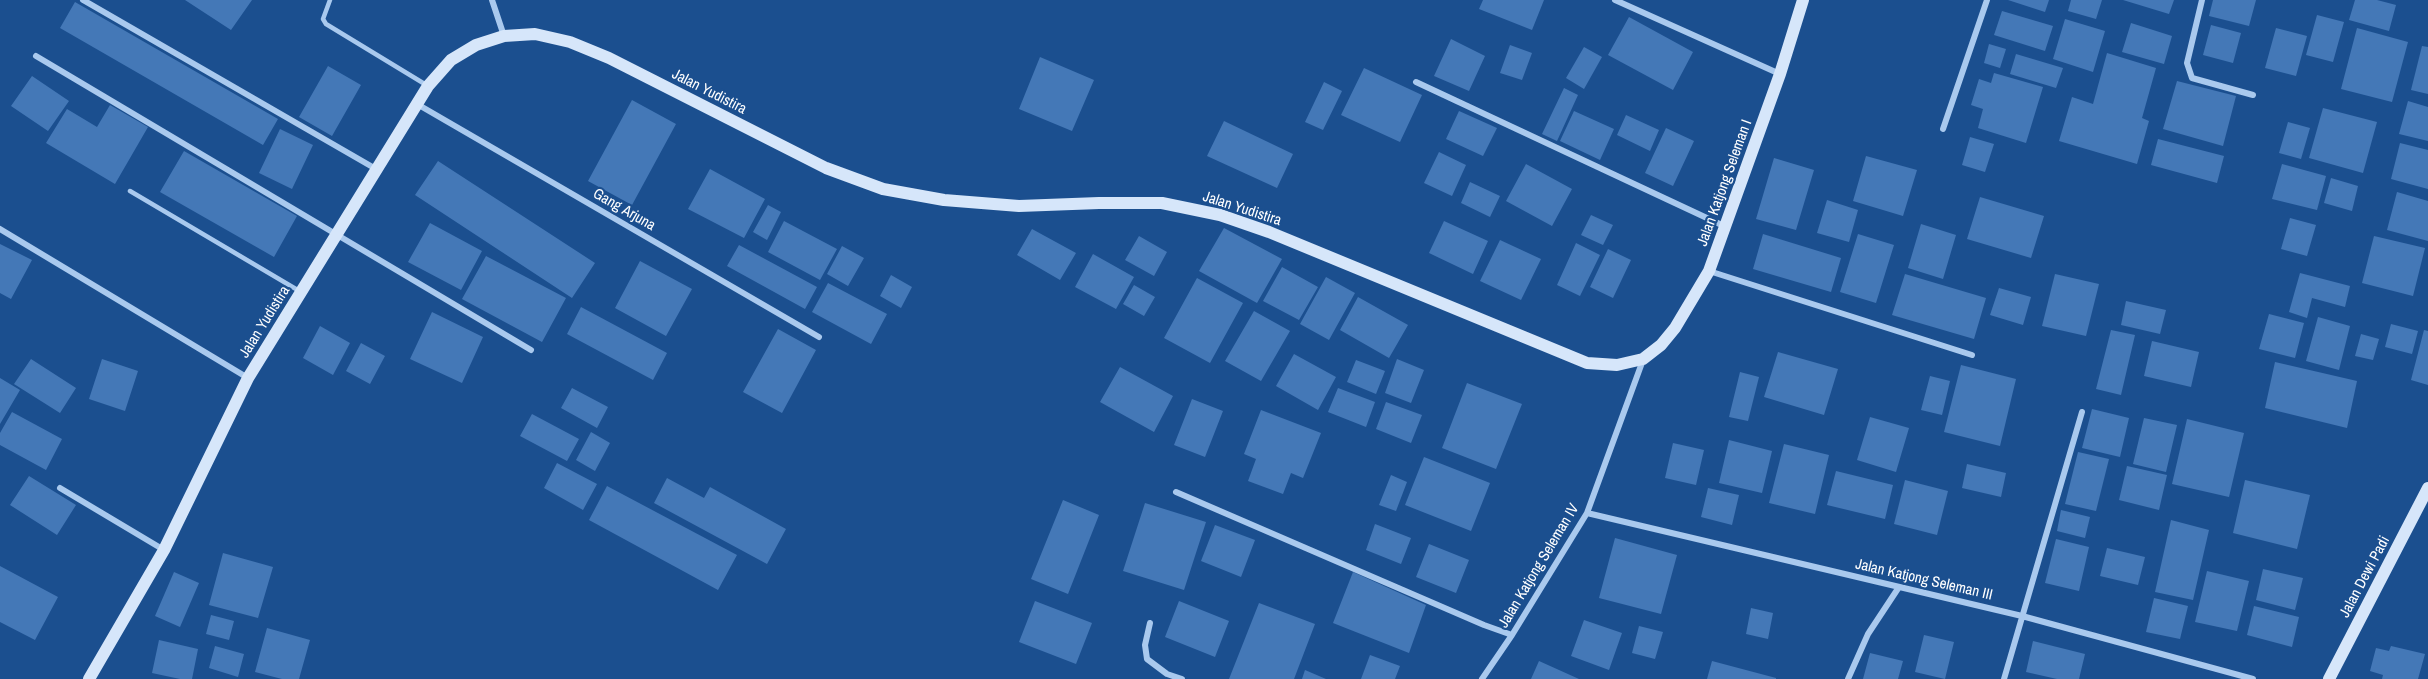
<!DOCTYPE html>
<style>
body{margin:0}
canvas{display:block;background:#1b4f8f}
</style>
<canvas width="2428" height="679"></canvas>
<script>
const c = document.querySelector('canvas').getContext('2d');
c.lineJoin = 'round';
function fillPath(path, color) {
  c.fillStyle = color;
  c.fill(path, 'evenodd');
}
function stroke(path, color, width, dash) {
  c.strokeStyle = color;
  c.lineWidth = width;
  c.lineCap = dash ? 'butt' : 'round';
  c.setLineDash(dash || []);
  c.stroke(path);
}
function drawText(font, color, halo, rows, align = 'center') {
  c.font = font + ' "Archivo Narrow",sans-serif';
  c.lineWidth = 4.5;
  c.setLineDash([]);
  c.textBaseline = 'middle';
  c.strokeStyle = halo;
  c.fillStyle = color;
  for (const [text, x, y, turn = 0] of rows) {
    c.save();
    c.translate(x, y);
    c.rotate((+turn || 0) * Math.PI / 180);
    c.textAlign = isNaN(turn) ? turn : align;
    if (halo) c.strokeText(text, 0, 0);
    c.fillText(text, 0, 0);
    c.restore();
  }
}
fillPath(new Path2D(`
 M185,0H252L231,30Z
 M1483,0H1544L1532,30L1479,9Z
 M2008,0H2049L2045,12Z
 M2071,0H2102L2096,19L2068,11Z
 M2123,0H2174L2169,14Z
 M2213,0H2256L2249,26L2209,16Z
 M2355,0H2377L2396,5L2389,31L2349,20Z
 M75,2L278,119L263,145L60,28Z
 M2002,11L2053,26L2045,51L1994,35Z
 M2317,15L2344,22L2333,62L2306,55Z
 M1629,17L1693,52L1673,90L1608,55Z
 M2065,19L2105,31L2093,72L2053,59Z
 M2131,23L2172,36L2164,64L2122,52Z
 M2211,25L2241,33L2233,63L2203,55Z
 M2276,28L2307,36L2296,76L2265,68Z
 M2357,28L2408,42L2392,102L2341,89Z
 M1451,39L1485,56L1469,91L1434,76Z
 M1989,44L2006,49L2000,68L1984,63Z
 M1510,45L1532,53L1522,80L1500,73Z
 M2422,46L2428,47V94L2411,90Z
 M1584,47L1602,57L1584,89L1566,78Z
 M2107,53L2156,68L2142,118L2149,121L2137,164L2059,141L2072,97L2093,104Z
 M2016,54L2063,68L2056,88L2010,74Z
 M1040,57L1094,80L1072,131L1019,109Z
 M328,66L361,85L332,136L299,117Z
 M1364,68L1422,95L1400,142L1341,115Z
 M1994,73L2043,87L2026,143L1978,128L1983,109L1971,105L1979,79L1991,83Z
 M32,76L69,101L48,131L11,106Z
 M2177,81L2236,96L2223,146L2163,129Z
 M1324,82L1342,91L1323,130L1305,122Z
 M1564,88L1578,95L1557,141L1542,134Z
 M632,100L676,124L632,205L588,181Z
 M2408,101L2428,107V141L2399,134Z
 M110,105L148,127L115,184L46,143L67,109L97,127Z
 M2323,108L2377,122L2363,173L2309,158Z
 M1459,111L1497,128L1483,156L1446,139Z
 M1574,111L1614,129L1600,160L1560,141Z
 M1626,115L1659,130L1650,151L1617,135Z
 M1224,121L1293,154L1277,188L1207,156Z
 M2288,122L2310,128L2301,159L2279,153Z
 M1666,128L1694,141L1673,186L1645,173Z
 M280,129L313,145L292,189L259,173Z
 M1970,137L1994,144L1985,172L1962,165Z
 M2158,139L2224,156L2217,183L2151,165Z
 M2400,143L2428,150V189L2391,179Z
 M184,151L297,216L274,257L160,192Z
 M1439,152L1466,165L1452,196L1424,183Z
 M1866,156L1917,170L1903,216L1853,201Z
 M1774,158L1814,170L1796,230L1756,219Z
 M438,161L595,263L572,298L415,195Z
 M1526,164L1572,189L1552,226L1506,201Z
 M2282,164L2326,176L2317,210L2272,199Z
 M710,169L765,199L744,238L688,209Z
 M2331,178L2358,186L2352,211L2324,203Z
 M1470,182L1500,196L1490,217L1461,203Z
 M2397,192L2428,201V241L2387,230Z
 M1980,197L2044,216L2031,258L1967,239Z
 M1827,200L1858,210L1849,242L1817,233Z
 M768,205L781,212L767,240L753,232Z
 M1591,215L1613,225L1603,245L1581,235Z
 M2290,218L2316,225L2307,256L2281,249Z
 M784,221L837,249L820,280L768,252Z
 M1444,221L1488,241L1473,274L1429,253Z
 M430,223L482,251L461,290L408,262Z
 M1921,224L1956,235L1943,279L1908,268Z
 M1224,228L1282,259L1257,303L1199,271Z
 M1032,229L1076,253L1060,280L1017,255Z
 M1763,234L1841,258L1831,292L1753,269Z
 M1858,234L1894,245L1876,303L1840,292Z
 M1139,236L1167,252L1154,276L1125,260Z
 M2374,236L2425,248L2413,296L2362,283Z
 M1500,240L1541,259L1521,300L1480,281Z
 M1576,243L1600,255L1580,296L1557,285Z
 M0,244L32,260L11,299L0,293Z
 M739,245L817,287L805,309L727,266Z
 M842,246L864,258L848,286L827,274Z
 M1608,249L1631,260L1613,298L1590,287Z
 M1093,254L1134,277L1116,309L1075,287Z
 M486,256L566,298L542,342L462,299Z
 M640,261L692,289L666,336L615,308Z
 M1282,267L1318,287L1299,320L1263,301Z
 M2300,273L2350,286L2345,307L2312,298L2307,318L2289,312Z
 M1905,274L1986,298L1974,339L1892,315Z
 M2055,274L2099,284L2086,336L2042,326Z
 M891,275L912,287L901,308L880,296Z
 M1326,277L1355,293L1329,340L1300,324Z
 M1197,278L1243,303L1210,363L1164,338Z
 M828,283L887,314L871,344L812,312Z
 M1134,285L1155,297L1144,316L1123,304Z
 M1999,288L2031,297L2023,325L1990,315Z
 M1358,297L1408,325L1389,358L1340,330Z
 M2126,301L2166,310L2160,334L2121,325Z
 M581,307L667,353L653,380L567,334Z
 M1254,311L1290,331L1261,381L1225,361Z
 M432,312L483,337L462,383L410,359Z
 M2269,314L2304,323L2295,358L2259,349Z
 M2318,317L2350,326L2339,370L2306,361Z
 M2391,324L2418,331L2412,354L2385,347Z
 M320,326L350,343L333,375L303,358Z
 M778,329L816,350L782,413L743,392Z
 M2111,330L2135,335L2121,395L2096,389Z
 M2424,330L2428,331V385L2411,380Z
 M2361,334L2379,339L2373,360L2355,356Z
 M2152,341L2199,352L2191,387L2144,376Z
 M361,343L385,356L370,384L346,371Z
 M1778,352L1838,369L1824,415L1764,397Z
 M1294,354L1336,377L1318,410L1276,386Z
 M31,359L76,388L60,413L14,384Z
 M102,359L138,371L125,411L89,399Z
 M1397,359L1424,370L1411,403L1385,393Z
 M1356,360L1385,371L1376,394L1347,382Z
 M2275,362L2357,381L2347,428L2265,408Z
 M1961,365L2016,379L2000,446L1944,432Z
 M1120,367L1173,396L1154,432L1100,402Z
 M1740,372L1759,377L1748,421L1729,417Z
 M1930,376L1950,381L1942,415L1921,410Z
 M0,378L20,390L0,424Z
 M1467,383L1522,404L1496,469L1442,448Z
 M572,388L608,407L597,428L561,408Z
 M1338,388L1375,402L1366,427L1328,412Z
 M1192,399L1223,411L1205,457L1174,445Z
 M1386,402L1422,415L1411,443L1376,429Z
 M2092,409L2129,418L2120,457L2082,448Z
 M1261,410L1321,433L1303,478L1291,473L1283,494L1248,481L1256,459L1244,454Z
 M12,412L62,439L46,470L0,445V433Z
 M532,414L579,439L567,461L520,436Z
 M1870,417L1909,428L1896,472L1857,460Z
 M2144,418L2177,425L2166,472L2133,464Z
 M2187,419L2244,433L2229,497L2172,484Z
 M591,432L610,443L595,471L576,460Z
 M1729,440L1772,451L1762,493L1719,483Z
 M1673,443L1704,450L1696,485L1665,478Z
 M1784,444L1829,455L1815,514L1769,503Z
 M2078,452L2109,459L2096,511L2065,504Z
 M1424,457L1490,483L1471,531L1405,505Z
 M557,463L597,484L583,510L544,488Z
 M1967,464L2006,473L2001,497L1962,488Z
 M2127,466L2167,475L2159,510L2119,500Z
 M1836,471L1893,485L1885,519L1827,505Z
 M1391,475L1407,482L1396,511L1379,505Z
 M29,476L76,505L57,535L10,505Z
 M667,478L704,498L710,487L786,529L767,564L654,503Z
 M1905,480L1948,491L1937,535L1894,524Z
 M2245,480L2310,495L2297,549L2233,533Z
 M607,486L737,555L718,590L589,520Z
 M1708,488L1739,495L1732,525L1701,517Z
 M1063,500L1099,515L1068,594L1031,579Z
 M1145,503L1206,522L1184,590L1123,571Z
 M2061,510L2090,517L2085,538L2057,531Z
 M2171,520L2209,530L2193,600L2155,592Z
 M1375,524L1411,538L1401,564L1366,550Z
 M1215,525L1255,540L1241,577L1201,561Z
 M1615,538L1677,555L1661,614L1599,598Z
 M2056,539L2089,547L2079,591L2045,583Z
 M1429,544L1469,560L1456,593L1416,577Z
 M2107,548L2145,557L2138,585L2100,576Z
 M223,553L273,567L258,618L209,605Z
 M0,566L58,597L35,640L0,622Z
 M2263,569L2303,578L2295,610L2256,600Z
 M2207,571L2249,581L2237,631L2195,622Z
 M174,572L199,583L180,627L155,616Z
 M1353,572L1426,605L1409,653L1333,623Z
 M2154,598L2188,606L2180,639L2146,632Z
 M1035,601L1092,623L1076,664L1019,642Z
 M1179,601L1229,621L1215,657L1165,637Z
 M1259,603L1315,624L1294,679H1229Z
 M2254,606L2299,617L2292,647L2247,635Z
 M1751,608L1773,613L1768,639L1746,634Z
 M211,615L234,621L229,640L206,634Z
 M1584,620L1622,633L1609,670L1571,656Z
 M1639,626L1663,632L1655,659L1632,653Z
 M267,628L310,640L299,679H282L255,672Z
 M1924,635L1954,642L1945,679L1915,672Z
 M159,640L198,649L192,679H180L152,673Z
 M2033,641L2085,654L2079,679H2057L2026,672Z
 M215,646L244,654L238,677L209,668Z
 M2391,646L2425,654L2418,679H2382L2383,675L2370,671L2376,648L2389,651Z
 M1870,653L1903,661L1898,679H1863Z
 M1370,655L1400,666L1395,679H1361Z
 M1539,661L1579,679H1531Z
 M1712,661L1776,678V679H1707Z
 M1305,670L1326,679H1302Z`), '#4478b7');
stroke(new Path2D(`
 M330,0L323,19L326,24L428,86
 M130,191L301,292`), '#a9c9ee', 4.5);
stroke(new Path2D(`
 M83,0L376,169
 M492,0L504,36
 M1615,0L1780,74
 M2202,0L2187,63L2192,78L2253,95
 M36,56L531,350
 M1416,82L1724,226
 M417,104L819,337
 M1943,129L1987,0
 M0,229L248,378
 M1709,271L1972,355
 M60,488L164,550
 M1176,492L1484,625L1512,635
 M1587,513L2022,616L2253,679
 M1150,623L1145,645L1147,659L1167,674L1182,679
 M1482,679L1512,635L1587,513L1643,360
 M1848,679L1868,634L1899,587
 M2004,679L2082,412`), '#a9c9ee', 6);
stroke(new Path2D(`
 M89,679L164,550L248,378L428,86L451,60L476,45L504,36L535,34L570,42L609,58L826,168L883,189L944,200L1019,206L1099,203H1162L1220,215L1269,232L1587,363L1617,365L1643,359L1661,345L1675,328L1709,271L1780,74L1803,0
 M2329,679L2428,488`), '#d6e6fa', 12);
drawText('15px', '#fff', '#1b4f8f', [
 ["Jalan Yudistira",709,92,27],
 ["Jalan Katjong Seleman I",1725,183,-70],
 ["Jalan Yudistira",1242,209,18],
 ["Gang Arjuna",624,210,30],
 ["Jalan Yudistira",265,322,-58],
 ["Jalan Katjong Seleman IV",1539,566,-59],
 ["Jalan Dewi Padi",2365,577,-62],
 ["Jalan Katjong Seleman III",1924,580,13]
]);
</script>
